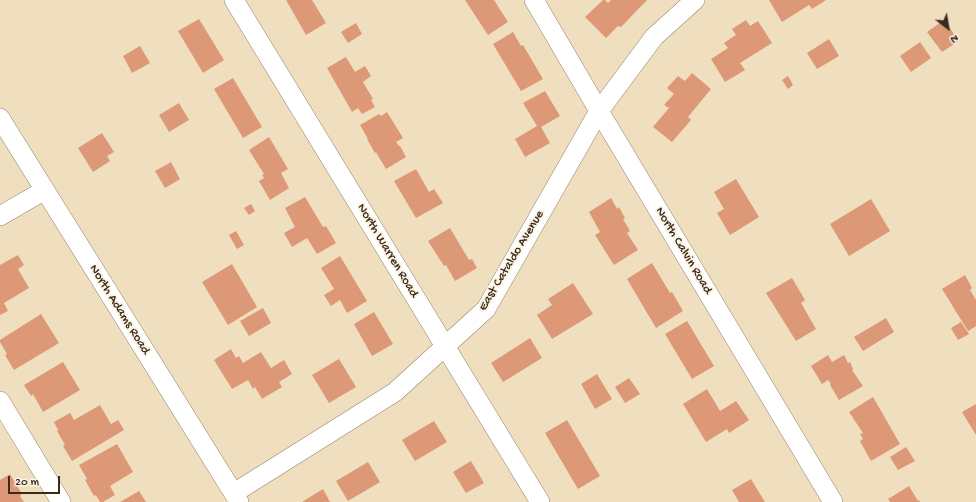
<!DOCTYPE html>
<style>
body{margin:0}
#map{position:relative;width:976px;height:502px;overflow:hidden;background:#efdfbe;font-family:"Gochi Hand",sans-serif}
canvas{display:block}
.north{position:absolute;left:928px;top:8px;width:40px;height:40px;-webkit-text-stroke:3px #fcf5e5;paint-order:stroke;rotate:149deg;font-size:11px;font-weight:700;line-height:16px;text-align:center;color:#3b2a1e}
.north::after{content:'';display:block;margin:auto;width:14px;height:18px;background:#3b2a1e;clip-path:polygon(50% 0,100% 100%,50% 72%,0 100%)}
.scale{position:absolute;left:8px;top:476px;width:52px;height:18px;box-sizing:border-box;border:2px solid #3b2a1e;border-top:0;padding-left:5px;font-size:12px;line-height:14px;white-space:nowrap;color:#3b2a1e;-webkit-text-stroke:3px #fcf5e5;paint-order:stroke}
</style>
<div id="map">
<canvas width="976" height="502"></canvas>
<div class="north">N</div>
<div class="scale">20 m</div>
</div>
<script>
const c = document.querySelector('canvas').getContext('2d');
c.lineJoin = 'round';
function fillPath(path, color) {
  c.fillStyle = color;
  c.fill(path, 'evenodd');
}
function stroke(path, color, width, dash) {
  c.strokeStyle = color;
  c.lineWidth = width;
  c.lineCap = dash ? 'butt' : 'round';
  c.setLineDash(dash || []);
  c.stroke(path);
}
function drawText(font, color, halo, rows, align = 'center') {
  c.font = font + ' "Gochi Hand",sans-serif';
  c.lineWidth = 4;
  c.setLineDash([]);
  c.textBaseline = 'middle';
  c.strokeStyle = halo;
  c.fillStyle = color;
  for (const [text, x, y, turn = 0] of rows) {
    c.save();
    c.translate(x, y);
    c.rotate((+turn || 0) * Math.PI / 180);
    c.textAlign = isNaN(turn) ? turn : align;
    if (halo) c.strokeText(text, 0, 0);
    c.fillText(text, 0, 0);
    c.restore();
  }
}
fillPath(new Path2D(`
 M286,0H312L326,23L306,35Z
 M465,0H494L508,22L488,35Z
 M603,0H605L608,3L611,0H647L621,27L618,26L606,38L585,17Z
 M769,0H826L812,9L809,5L782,22Z
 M199,19L224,60L203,73L178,31Z
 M746,20L750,26L758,21L772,43L740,63L745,70L725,82L711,59L728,48L724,43L736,35L732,29Z
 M944,20L959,41L942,52L927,32Z
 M356,23L362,34L348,43L341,32Z
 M513,32L521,46L523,45L543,79L521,91L493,44Z
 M829,39L839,56L817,69L807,53Z
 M920,42L931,58L911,72L900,56Z
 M140,46L150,63L132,73L123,56Z
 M346,57L355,72L365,66L371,76L363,82L373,99L371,100L375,107L362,114L358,108L352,112L327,68Z
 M692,73L711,89L688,117L691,120L672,142L653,127L669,108L664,105L674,94L667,88L678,76L685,81Z
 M788,76L793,85L788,89L782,80Z
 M233,78L262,127L243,138L214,89Z
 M545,91L560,116L541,127L550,143L525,157L515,139L537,126L523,103Z
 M179,103L189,120L169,132L159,115Z
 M387,112L403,138L396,142L399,146H400L406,157L386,169L376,152L375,153L367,139H368L360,125L379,114L381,116Z
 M102,133L114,152L107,156L110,161L93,172L78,148Z
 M269,137L288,169L281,173L289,188L270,200L259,181L264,178L262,175L264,174L249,150Z
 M171,162L180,179L165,188L155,171Z
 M416,169L429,192L434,189L443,203L416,218L394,181Z
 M736,179L759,217L730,235L717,213L724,209L714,192Z
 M305,197L323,227L326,226L336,243L317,254L307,238L292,247L284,233L295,227L285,208Z
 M611,198L617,209L619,207L625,218L623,219L630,231L627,233L638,250L614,265L595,235L600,232L589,212Z
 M871,199L890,231L849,256L830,224Z
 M251,204L255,211L249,215L244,208Z
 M450,228L469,260L472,259L477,268L455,281L446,265L444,266L428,241Z
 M236,231L244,245L237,249L229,235Z
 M18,255L24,265L18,269L29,288L4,303L8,311L0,315V265Z
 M340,256L367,301L347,313L340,300L331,306L324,295L334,289L321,268Z
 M652,263L670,293L672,292L683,311L656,328L627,279Z
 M232,264L257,307L228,325L202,282Z
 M965,275L972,288L970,290L976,300V326L968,331L942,289Z
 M792,278L805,300L801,303L816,329L796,341L766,293Z
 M573,283L593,314L552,339L537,315L552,305L548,299Z
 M263,308L271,323L249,336L240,321Z
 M374,312L393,344L372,356L354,324Z
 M41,314L59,343L14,370L5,355L7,354L0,342V340Z
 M886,318L894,332L863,351L854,337Z
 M687,321L714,366L692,379L665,334Z
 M961,322L969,334L958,340L951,328Z
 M530,338L542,358L503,382L491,363Z
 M231,349L236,358L239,356L243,363L261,352L271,368L284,360L292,374L279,382L282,387L262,399L255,387L253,389L248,380L232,389L214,360Z
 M828,355L832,362L844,355L848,363L850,362L853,369L852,370L863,386L839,400L830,385L831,384L828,380L822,384L811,366Z
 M339,359L356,387L329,403L312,375Z
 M63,362L80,390L43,412L33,394L31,396L24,385Z
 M597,374L612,399L595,409L581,384Z
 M629,378L640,394L625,403L615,387Z
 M707,389L720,411L736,401L749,420L729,433L727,429L706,442L683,404Z
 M873,397L900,444L871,461L860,441L863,439L860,434L863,433L849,412Z
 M976,404V435L962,412Z
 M100,405L111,424L118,420L124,430L72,461L63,446L65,445L57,431L58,430L54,422L70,413L74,420Z
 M567,420L600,476L578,489L545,433Z
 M434,421L447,442L415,461L402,440Z
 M117,444L133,472L110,486L115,495L103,502H100L96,495L94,496L85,480L87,479L79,465Z
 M906,447L915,461L898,470L890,457Z
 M471,461L484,483L466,493L453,472Z
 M368,462L380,482L348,501L336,481Z
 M10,474L22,494L20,496L24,502H0V480Z
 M751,479L765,502H739L732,490Z
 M909,486L918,501L919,500L920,502H890L888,499Z
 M323,489L330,502H302Z
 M139,491L146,502H120Z`), '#dd9877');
const minor = new Path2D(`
 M234,0L540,502
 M534,0L599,111L833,502
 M0,118L239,502
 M0,216L45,190
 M0,401L61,502
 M234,493L395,392L486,309L599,111L654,37L695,0`);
stroke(minor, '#95846e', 20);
stroke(minor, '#fff', 19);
drawText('13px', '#3b2a1e', '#fcf5e5', [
 ["North Warren Road",387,251,59],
 ["North Calvin Road",683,251,59],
 ["East Cataldo Avenue",512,261,-59],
 ["North Adams Road",119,310,58]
]);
</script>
